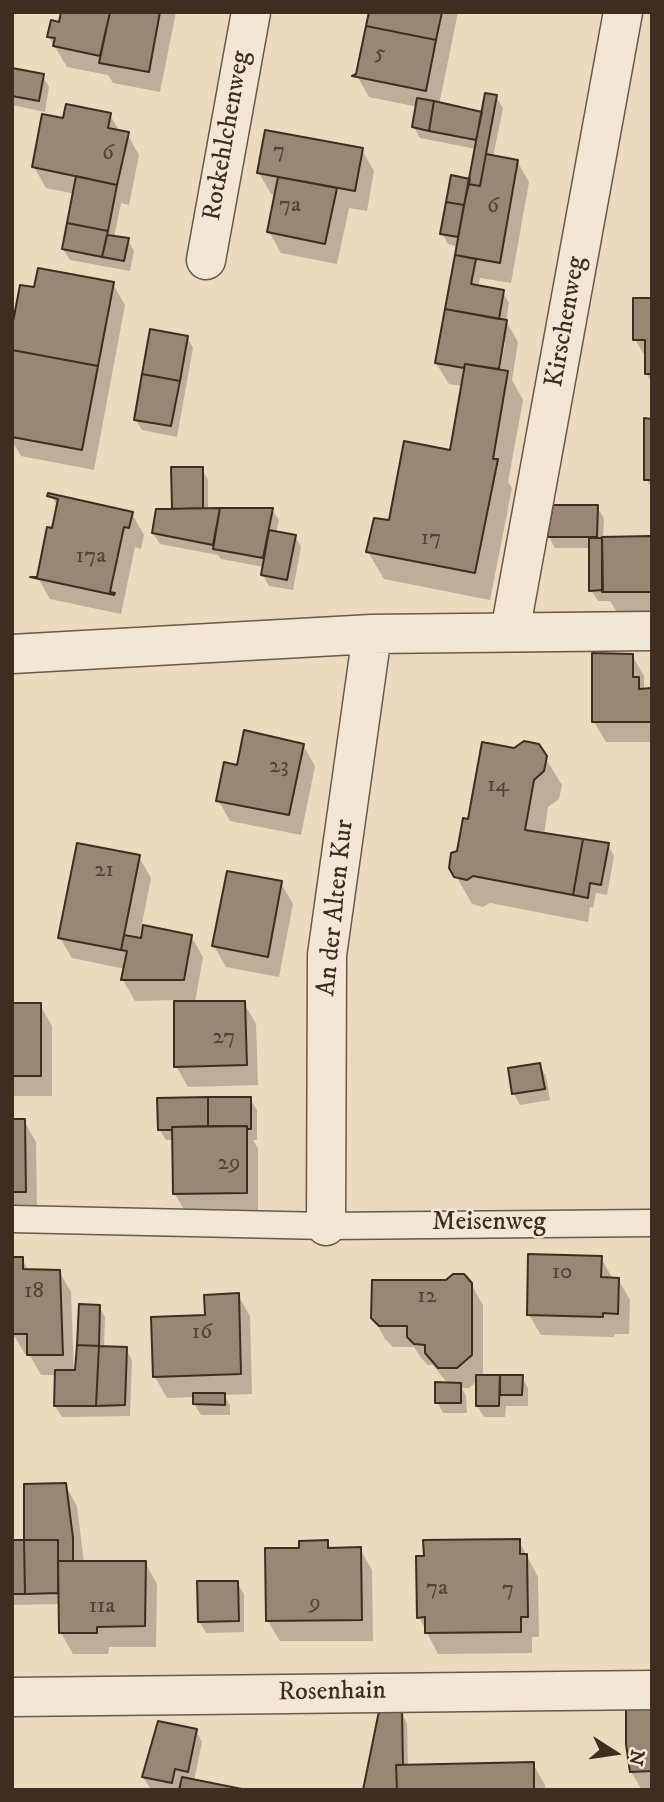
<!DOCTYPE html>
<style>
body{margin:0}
#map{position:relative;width:664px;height:1802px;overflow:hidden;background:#ebdabe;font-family:"IM FELL DW Pica",serif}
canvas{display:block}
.frame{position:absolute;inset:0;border:14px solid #3f2d21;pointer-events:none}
.north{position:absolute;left:580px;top:1718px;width:70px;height:70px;-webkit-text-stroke:5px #f2e7d5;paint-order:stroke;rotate:102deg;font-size:19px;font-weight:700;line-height:28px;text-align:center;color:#3f2d21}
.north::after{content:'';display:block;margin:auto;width:24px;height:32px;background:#3f2d21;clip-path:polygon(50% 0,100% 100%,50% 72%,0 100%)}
</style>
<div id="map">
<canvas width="664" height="1802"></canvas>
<div class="frame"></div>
<div class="north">N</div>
</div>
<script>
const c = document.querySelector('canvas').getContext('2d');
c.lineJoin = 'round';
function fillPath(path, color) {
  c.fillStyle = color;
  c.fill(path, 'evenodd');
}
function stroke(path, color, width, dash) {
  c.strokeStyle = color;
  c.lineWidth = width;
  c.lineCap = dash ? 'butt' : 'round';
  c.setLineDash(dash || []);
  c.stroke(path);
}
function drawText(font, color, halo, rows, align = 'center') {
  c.font = font + ' "IM FELL DW Pica",serif';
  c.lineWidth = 5;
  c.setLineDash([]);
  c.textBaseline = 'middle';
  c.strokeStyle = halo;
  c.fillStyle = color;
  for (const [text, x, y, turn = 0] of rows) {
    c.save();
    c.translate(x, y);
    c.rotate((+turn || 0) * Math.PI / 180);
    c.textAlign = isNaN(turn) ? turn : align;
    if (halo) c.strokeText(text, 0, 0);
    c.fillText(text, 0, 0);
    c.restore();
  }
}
fillPath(new Path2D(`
 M62,12H176L160,92L113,83L108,75L67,67L49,37L60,24Z
 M370,12H458L439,105L484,114L496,97L503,108L493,157L517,161L529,182L511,283L480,278L478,287L503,292L509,303L506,321L518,342L512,380L523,400L508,482L512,488L490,600L384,579L368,552L390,522L452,452L463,386L449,384L436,363L458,247L448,244L442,233L471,181L476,149L420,138L414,127L418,107L369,97L357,76ZM502,342L505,343L500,371H496Z
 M12,70L43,76L49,87L45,112L12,105Z
 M110,115L120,132L127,134L139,155L129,205L121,203L114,238L128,240L134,251L130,271L70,260L63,249L75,194L46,188L34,167L64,120Z
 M362,150L374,171L367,211L349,208L337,264L281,253L269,232L276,195L271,194L259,173Z
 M113,284L125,305L94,470L21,456L12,441V335L36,289Z
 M652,300V383L646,373L647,360L635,339Z
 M187,337L193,348L177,437L142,430L135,419Z
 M652,420V489L646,479Z
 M202,469L208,480V510H272L279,520L276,533L295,536L301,547L293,590L269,586L263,575L264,567L221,559L218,555L160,544L153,533L174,510Z
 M52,497L132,514L144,535L141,549L135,547L121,614L50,599L38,578L58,507Z
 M555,507H597L604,518L603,539L652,540V612H617L610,601H598L591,590V548H555L549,537Z
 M632,655L644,676V690H652V742H606L594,722Z
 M303,745L315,766L301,835L230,821L218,800L238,767Z
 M538,746L562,785L559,799L548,807L544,835L608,845L614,856L607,895L596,893L593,908L590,907L588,922L490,903L483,907L472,904L451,867L459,852L470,821L514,750Z
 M139,857L151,878L139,939L191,936L203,957L195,1003H244L256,1024L258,1085L188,1087L176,1066L175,1000L135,1001L123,980L125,969L72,958L60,938Z
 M281,883L293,904L279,977L226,967L214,946Z
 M12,1005H40L52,1026V1096H12Z
 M539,1065L546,1076L550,1100L520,1105L514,1094L510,1070Z
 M250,1099L257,1110V1140H253L258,1149V1214L187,1215L175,1194L174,1140H166L159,1129Z
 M12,1121H24L36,1142L37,1212L12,1213Z
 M601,1258L613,1279H618L630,1300L629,1334H615L614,1337L541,1335L529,1315Z
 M12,1259H22L29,1271H59L71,1292L74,1377L99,1306L105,1317L104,1348L126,1349L132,1360L130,1416L62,1417L55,1406L56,1375H41L29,1354H25L15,1337H12Z
 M471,1284L483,1305V1377H522L528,1388V1406H506L505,1417H484L477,1406L478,1380L469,1388H462L466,1396L467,1413H443L437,1402L448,1384L433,1365H428L421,1358L414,1347H393L385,1339L373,1317Z
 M238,1295L250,1316L252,1394L224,1395L230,1405V1415H201L194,1404V1397L167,1398L155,1377L207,1317Z
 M65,1485L77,1506L84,1563H145L157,1584L156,1647H109L108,1654H73L61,1633L60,1604L12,1605V1542H26Z
 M519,1541L538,1577L539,1637H532V1653L438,1654L419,1617Z
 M327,1542L331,1549H360L372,1570L373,1641H280L268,1621L301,1550Z
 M237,1583L244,1594V1632L206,1633L199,1621Z
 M652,1708V1790H642L631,1772Z
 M401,1712L407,1723L408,1767L533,1764L545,1785V1790H365Z
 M196,1731L202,1742L194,1781L238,1790H160L150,1788L143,1777Z`), '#0003');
const building = new Path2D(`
 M61,12H110L100,56L53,46L55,38L47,37L51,20L59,22Z
 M110,12H160L149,72L99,63Z
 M369,12H442L436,40L366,26Z
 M366,26L436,40L426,91L352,76L356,74Z
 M12,68L44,74L39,101L12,96Z
 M485,93L497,95L480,186L468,184Z
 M417,98L434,101L429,131L412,127Z
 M434,101L482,112L476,140L429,131Z
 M66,104L111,113L108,128L129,132L117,185L32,167L42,114L63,118Z
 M265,130L363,148L355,191L257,173Z
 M486,154L518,160L500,263L455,255L468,184L480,186Z
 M451,175L470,179L464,205L446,202Z
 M76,176L117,185L108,231L67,223Z
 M278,177L337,188L325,244L267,232Z
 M446,202L464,205L458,237L440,234Z
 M67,223L108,231L102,257L62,249Z
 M107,235L129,238L124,261L102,257Z
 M455,255L476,259L471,284L504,290L499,319L445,309Z
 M38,268L114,282L98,366L12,350V327L20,285L34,287Z
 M633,298H652V374H645V340H633Z
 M445,309L507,320L499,369L465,364L464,368L435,363Z
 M150,329L188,336L180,381L142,374Z
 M12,350L98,366L82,450L12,437Z
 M465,364L508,371L493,459H498L475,573L366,552L374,518L389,520L404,441L450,450Z
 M142,374L180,381L171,426L134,420Z
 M644,418L652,419V480H644Z
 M171,467H203V508L172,509Z
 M48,493L133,512L129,528L124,527L110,592L115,593L114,595L30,577H37L47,527L52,528L58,499L47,496Z
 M553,505H598L597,537H547Z
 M220,508L213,545L152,533L156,509Z
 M220,508H273L263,558L213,549Z
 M269,530L296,535L287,580L261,575Z
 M651,536V592H602V537Z
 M589,538H602L603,590L589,591Z
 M592,653L633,654V677H639V689L652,688V722H592Z
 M244,730L304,744L289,815L216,801L224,762L237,765Z
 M524,741L539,744L547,756L544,771L534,780L525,830L583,839L573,895L473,876L467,880L454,877L449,868L451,853L457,851L463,818L468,819L482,742L514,748Z
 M583,839L609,843L601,885L590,883L588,898L573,895Z
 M77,843L140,855L121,950L58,938Z
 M227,871L282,881L268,957L212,946Z
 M143,925L192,935L184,980H121L127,951L121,950L124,935L141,938Z
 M174,1001H245L247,1065L174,1067Z
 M12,1003H41V1076H12Z
 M540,1063L545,1089L512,1094L508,1068Z
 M208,1097V1126L172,1127V1130H158L157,1098Z
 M208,1097H251V1129H247V1126H208Z
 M12,1119H25L26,1192H12Z
 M247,1126V1193L173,1194L172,1127Z
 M528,1254L602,1256L601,1277L619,1278L618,1314L603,1313V1317L527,1315Z
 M12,1257H23V1269L60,1270L63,1355H27V1334H12Z
 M453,1274H464L472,1283V1355L457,1368H438L425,1353V1345L414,1344L407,1337V1326H379L371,1318L372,1280H446Z
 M239,1293L241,1374L153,1377L151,1317L205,1315L204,1295Z
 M79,1304L100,1305L99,1346L77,1345Z
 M77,1345L99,1346L96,1406H54L55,1370H75Z
 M99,1346L127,1347L125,1405L96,1406Z
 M476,1375H500L499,1406H476Z
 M500,1375H523L522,1395H500Z
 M435,1382L461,1383V1403H435Z
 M193,1393H225V1405L193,1404Z
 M66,1483L73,1538V1561H58V1540H24V1484Z
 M520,1539V1554H527L528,1617H521V1632L425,1633V1617L417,1618L416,1556H424L423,1540Z
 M12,1540H24L25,1594H12Z
 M24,1540H58V1593L25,1594Z
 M328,1540V1548L361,1547L362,1620L266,1621L265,1548H299V1541Z
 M58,1561H146L145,1626L97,1627V1633H59Z
 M197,1581H238L239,1621L198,1622Z
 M652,1706V1771L630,1772L626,1744V1707Z
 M402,1710L403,1765H396L397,1790H363L379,1711Z
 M158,1721L197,1729L188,1772L175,1769L172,1783L142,1777Z
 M534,1762V1790H397L396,1765Z
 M182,1777L242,1789L179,1790Z`);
fillPath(building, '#988773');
stroke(building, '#3f2d21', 2);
const service = new Path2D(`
 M12,1219L326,1226L652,1223`);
const minor = new Path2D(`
 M206,260L251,12
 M510,632L623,12
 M12,654L372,634L652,631
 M326,1226L327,955L372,634
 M12,1697L652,1690`);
stroke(service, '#6a5848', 29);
stroke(minor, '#6a5848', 41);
stroke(service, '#f2e7d5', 26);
stroke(minor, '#f2e7d5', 38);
drawText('23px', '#554436', null, [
 ["5",380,54],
 ["7",279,152],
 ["6",108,154],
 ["7a",290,206],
 ["6",493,207],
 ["17",431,539],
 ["17a",91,557],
 ["23",279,767],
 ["14",498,786],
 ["21",104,871],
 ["27",224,1038],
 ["29",229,1164],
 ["10",562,1273],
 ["18",34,1292],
 ["12",427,1297],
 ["16",202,1333],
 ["7a",437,1589],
 ["7",508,1590],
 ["9",315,1604],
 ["11a",102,1607]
]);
drawText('26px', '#3f2d21', '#f2e7d5', [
 ["Rotkehlchenweg",228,136,-80],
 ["Kirschenweg",567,322,-80],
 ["An der Alten Kur",337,908,-84],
 ["Meisenweg",489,1224],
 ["Rosenhain",332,1693,-1]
]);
</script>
